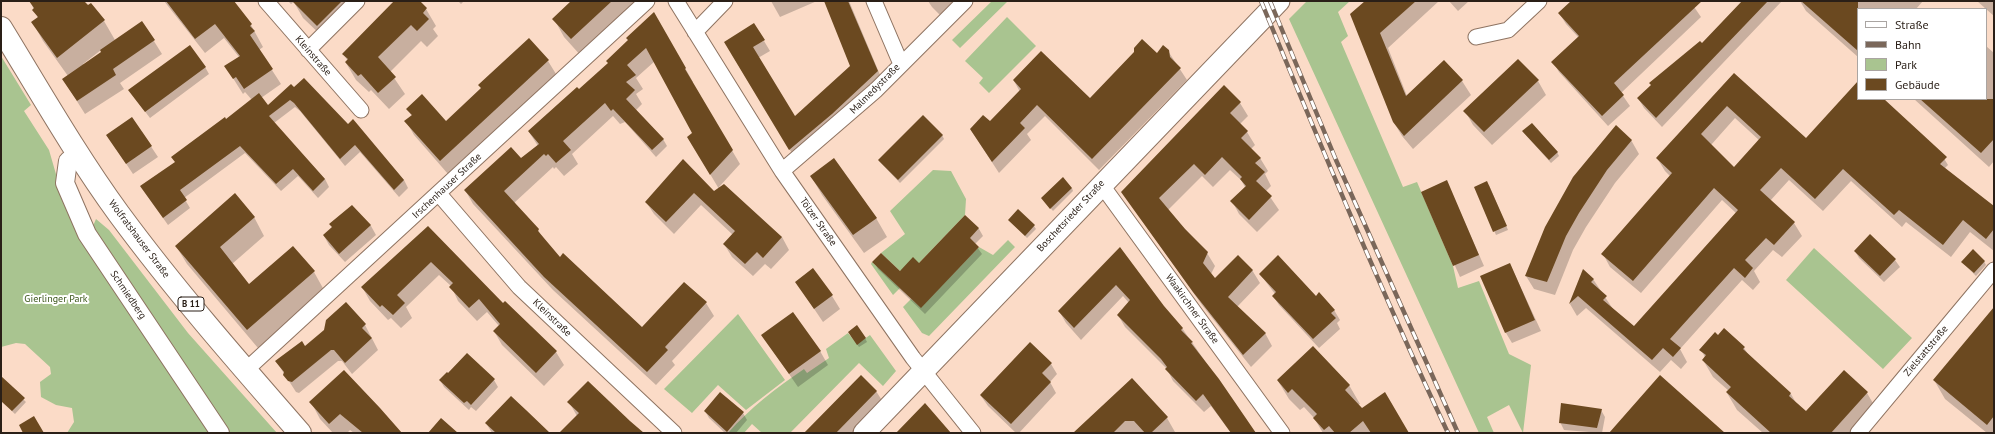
<!DOCTYPE html>
<meta charset="utf-8">
<style>
body{margin:0}
#map{position:relative;width:1995px;height:434px;overflow:hidden;background:#fbdbc7;font-family:"PT Sans",sans-serif}
canvas{display:block}
.frame{position:absolute;inset:0;border:2px solid #2a1f17;pointer-events:none}
.legend{position:absolute;left:1857px;top:8px;width:130px;height:92px;box-sizing:border-box;background:#fff;border:1px solid #aaa5a2;margin:0;padding:5px 7px;list-style:none;font-size:12px;color:#2a1f17}
.legend li{display:flex;align-items:center;gap:8px;height:20px}
.legend b{width:20px;border:1px solid #aaa5a2}
</style>
<div id="map">
<canvas width="1995" height="434"></canvas>
<div class="frame"></div>
<ul class="legend">
<li><b style="height:5px;background:#fff"></b>Straße</li>
<li><b style="height:5px;background:#7a675a"></b>Bahn</li>
<li><b style="height:11px;background:#a9c490"></b>Park</li>
<li><b style="height:11px;background:#6b4920"></b>Gebäude</li>
</ul>
</div>
<script>
const c = document.querySelector('canvas').getContext('2d');
c.lineJoin = 'round';
function fillPath(path, color) {
  c.fillStyle = color;
  c.fill(path, 'evenodd');
}
function stroke(path, color, width, dash) {
  c.strokeStyle = color;
  c.lineWidth = width;
  c.lineCap = dash ? 'butt' : 'round';
  c.setLineDash(dash || []);
  c.stroke(path);
}
function drawText(font, color, halo, rows, align = 'center') {
  c.font = font + ' "PT Sans",sans-serif';
  c.lineWidth = 4;
  c.setLineDash([]);
  c.textBaseline = 'middle';
  c.strokeStyle = halo;
  c.fillStyle = color;
  for (const [text, x, y, turn = 0] of rows) {
    c.save();
    c.translate(x, y);
    c.rotate((+turn || 0) * Math.PI / 180);
    c.textAlign = isNaN(turn) ? turn : align;
    if (halo) c.strokeText(text, 0, 0);
    c.fillText(text, 0, 0);
    c.restore();
  }
}
fillPath(new Path2D(`
 M992,1H1008L960,48L952,40Z
 M1307,1H1350L1338,12L1348,36L1341,42L1403,187L1417,182L1453,266L1458,288L1479,281L1509,354L1531,365L1523,433L1509,405L1487,417L1494,433H1479L1289,19Z
 M1007,17L1036,46L989,93L979,83L983,78L965,61Z
 M1,56L31,105L24,111L49,150L60,188L211,433H67L74,422L72,408L56,405L41,397L40,382L51,374L50,367L25,344L16,343L1,347Z
 M933,170L951,171L966,199L965,215L919,263L900,271L881,253L905,234L890,211Z
 M96,219L109,230L188,333L277,433H228L93,226Z
 M1008,240L1015,247L929,336L922,333L903,307L911,299L921,307L979,247L993,255Z
 M1814,248L1912,338L1883,369L1786,280Z
 M872,262L900,288L893,295L871,264Z
 M738,314L785,380L746,410L718,385L692,413L664,389Z
 M848,333L857,344L870,335L896,371L883,386L859,363L790,433H762L752,424L744,433H728C750,408 776,388 804,369L807,373L829,358L826,349Z`), '#a9c490');
fillPath(new Path2D(`
 M30,1H83L87,7L91,4L104,21L115,40L142,22L162,54L120,83L124,89L85,114L63,79L68,76L43,41L33,23L38,18ZM101,50L102,53L84,65L83,64Z
 M164,1H233L251,25L263,47L259,50L281,84L261,98L267,106L291,86L348,126L353,121L404,180L408,188L399,197L360,152L345,166L300,111L295,107L274,123L325,179L329,187L318,198L298,176L281,191L245,153L184,198L190,208L168,225L141,187L176,163L252,100L245,92L243,94L226,67L239,57L224,38L205,53Z
 M288,1H295L291,4Z
 M298,1H364L325,39L303,18L295,4Z
 M396,1H418L426,9L436,26L433,29L438,36L427,47L421,41L390,72L405,94L389,109L371,90L369,92L356,80L346,63L348,61L343,54Z
 M458,1H464L461,4Z
 M573,1H640L582,57L564,37L554,19Z
 M771,1H817L780,17Z
 M825,1H849L883,82L796,160L731,53L764,41L770,51L758,58L795,117L851,67Z
 M928,1H967L947,22L932,7Z
 M1366,1H1439L1388,48L1407,96L1444,62L1462,81L1471,95L1413,149L1402,136L1393,121Z
 M1449,1H1469L1458,11Z
 M1572,1H1690L1701,17L1621,93L1630,106L1608,126L1559,72L1553,62L1579,38L1566,24L1559,13Z
 M1743,1H1782L1662,127L1644,108L1638,98L1702,44Z
 M1800,1H1923L1916,9H1858V57L1806,11Z
 M1977,1H1994V16L1986,9Z
 M654,13L693,82L692,83L740,164L719,187L782,237L789,250L771,269L765,264L753,276L732,257L724,244L733,235L701,205L674,234L654,214L646,202L683,161L714,193L719,189L688,137L694,133L655,61L636,78L643,89L636,94L642,104L636,110L663,139L667,146L656,157L625,122L620,124L613,116L572,154L578,164L564,176L556,167L554,169L553,167L514,203L538,230L544,240L560,258L642,328L706,303L714,316L672,361L675,365L656,385L553,290L473,204L465,190L521,160L538,146L529,132L579,91L609,63L629,41L627,38Z
 M1986,46L1994,53V161L1989,167L1914,99H1986Z
 M1168,51L1187,80L1099,170L1045,116L1027,134L1031,140L999,173L971,130L990,123L1020,92L1014,81L1090,99L1157,54Z
 M548,61L556,74L448,174L414,135L406,121L412,116L407,109L446,122Z
 M205,67L209,74L150,118L134,97Z
 M1734,75L1807,139L1858,83V99H1882L1940,152L1948,165L1944,169L1994,208V251L1970,232L1951,257L1906,222L1902,227L1851,181L1823,211L1789,180L1770,201L1794,223L1802,236L1782,257L1773,250L1754,271L1760,282L1753,290L1742,280L1680,349L1687,362L1681,369L1671,360L1660,372L1586,308L1577,316L1570,304L1584,271L1593,279L1613,309L1634,328L1736,213L1722,200L1641,293L1610,267L1603,254L1670,176L1665,171L1657,158ZM1735,118L1760,141L1734,168L1711,145Z
 M1538,81L1546,95L1492,145L1473,125L1465,111Z
 M1224,87L1240,103L1248,116L1240,124L1247,132L1255,145L1251,149L1260,158L1268,171L1265,174L1271,186L1266,191L1279,210L1257,232L1239,214L1232,201L1245,187L1241,180L1230,170L1213,187L1202,176L1168,210L1207,253L1215,266L1211,274L1215,280L1252,270L1260,283L1237,307L1265,333L1272,346L1251,367L1202,305L1122,192Z
 M132,118L158,157L133,174L107,135Z
 M1616,126L1631,140L1639,154L1615,183L1586,227L1573,250L1555,295L1534,289L1526,276L1574,178Z
 M1523,132L1557,152L1559,156L1551,163Z
 M942,135L944,139L900,183L879,161Z
 M811,176L876,218L887,237L864,253L822,195Z
 M1447,182L1484,266L1460,277L1422,192Z
 M1489,185L1508,230L1496,235L1475,187Z
 M1072,188L1073,191L1053,211L1042,198Z
 M352,206L371,226L376,235L345,262L329,245L324,236Z
 M965,216L979,229L983,236L975,244L982,254L925,314L878,269L874,262L900,272L919,265Z
 M254,217L264,236L232,264L249,286L314,272L324,290L258,348L187,264L176,246Z
 M1009,220L1034,226L1036,229L1027,238Z
 M428,227L503,304L556,352L564,365L544,386L502,345L494,331L499,326L487,312L477,321L458,301L451,286L439,275L406,307L412,318L401,328L391,318L388,320L370,301L362,287Z
 M1120,249L1163,307L1182,328L1255,433H1231L1211,406L1204,412L1173,381L1167,369L1125,327L1118,315L1129,303L1123,296L1081,340L1066,323L1059,311Z
 M1855,251L1895,260L1900,267L1884,282L1859,258Z
 M1984,261L1986,265L1976,276L1962,262Z
 M1510,264L1541,331L1512,343L1506,333Z
 M1260,274L1316,297L1334,310L1340,320L1337,323L1340,329L1319,348L1279,305L1273,296L1275,294Z
 M796,282L832,296L840,309L823,322Z
 M1994,310V433H1987L1945,399L1934,380Z
 M365,325L378,350L352,374L342,361H338L299,393L296,392L276,361L305,348L325,331Z
 M762,335L820,351L828,365L798,387Z
 M851,336L865,338L867,342L859,347Z
 M1744,348L1750,357L1791,394L1796,403L1806,412L1867,393L1877,410L1856,433H1763L1737,410L1727,393L1729,391L1713,377L1703,360L1705,357L1701,350Z
 M467,355L494,380L498,387L476,411L471,407L469,410L444,387L440,380L448,374Z
 M1051,364L1057,374L1050,382L1056,393L1019,433H1016L988,406L981,396Z
 M1,378L26,402L15,414L1,401Z
 M1132,379L1167,418L1175,432L1174,433H1080Z
 M1278,381L1349,385L1360,404L1358,405L1362,409L1409,433H1323L1314,418L1304,407L1300,410L1289,399Z
 M876,391L883,402L852,433H805Z
 M311,402L399,433H354L350,430L347,433H333L320,419Z
 M569,402L643,433H561L577,416Z
 M1601,410L1605,417L1602,433L1564,430L1560,422Z
 M705,411L743,413L747,420L736,433H725L709,418Z
 M486,423L549,433H492Z`), '#0003');
fillPath(new Path2D(`
 M29,1H84L88,5L91,3L105,20L57,58L31,22L38,17L32,10L34,8Z
 M166,1H234L252,24L250,26L255,31L250,35L273,69L244,89L236,77L233,79L224,66L240,56L215,24L195,39Z
 M292,1H342L317,26Z
 M394,1H420L427,8L423,13L429,19L417,31L411,25L378,57L396,77L378,93L361,74L358,76L345,62L348,59L342,54Z
 M571,1H612L571,39L552,19Z
 M824,1H848L878,71L832,114L789,150L724,42L754,23L765,40L753,47L795,116L850,66Z
 M1365,1H1416L1380,33L1406,96L1444,60L1463,80L1404,136L1393,122L1350,14Z
 M1571,1H1702L1614,83L1624,95L1602,116L1551,62L1579,36L1558,13Z
 M1742,1H1768L1656,118L1637,98L1651,85L1649,83L1700,41L1702,43Z
 M1801,1H1858V51Z
 M654,12L686,68L685,69L733,150L710,175L687,137L692,133L646,48L627,65L636,75L626,82L635,90L626,99L664,139L652,150L613,109L611,111L605,103L563,141L571,150L556,163L548,154L546,156L544,154L504,191L539,229L538,231L560,257L563,253L642,327L684,282L707,302L665,347L668,350L647,372L544,277L464,190L511,147L521,158L539,144L528,131L577,87L579,89L608,63L606,61L628,40L626,38Z
 M142,21L155,40L113,69L116,75L77,101L62,79L101,52L100,50Z
 M529,38L549,60L440,161L404,121L412,115L406,109L422,94L446,121L481,88L478,85Z
 M1142,39L1157,53L1163,45L1169,50L1170,57L1181,68L1092,159L1037,105L1020,123L1025,128L992,162L970,129L983,115L990,121L1021,89L1013,80L1041,51L1090,98L1134,52V48Z
 M190,45L206,67L145,112L128,90Z
 M1518,59L1539,80L1484,132L1463,111Z
 M1734,73L1806,138L1858,81V99H1884L1947,157L1940,164L1994,206V229L1986,239L1963,220L1943,245L1899,210L1894,215L1843,169L1815,199L1781,168L1760,190L1795,222L1774,245L1766,238L1745,260L1753,268L1745,278L1734,268L1670,339L1681,348L1673,357L1663,348L1652,360L1578,296L1569,304L1583,269L1594,279L1591,282L1607,296L1603,300L1634,326L1738,210L1714,188L1633,281L1601,254L1672,173L1656,158ZM1727,106L1761,137L1734,167L1701,134Z
 M304,78L348,124L353,119L404,180L394,190L355,145L340,159L294,103L290,100L269,116L325,179L313,191L293,169L276,184L240,146L180,190L187,200L163,218L140,186L175,162L171,157L225,117L226,119L259,93L268,105L291,84L294,87Z
 M1224,85L1241,102L1230,113L1248,131L1241,138L1261,158L1255,163L1265,172L1256,181L1272,196L1249,220L1230,201L1246,186L1240,179L1242,177L1222,157L1205,175L1194,164L1159,198L1185,229L1208,252L1203,263L1215,278L1238,255L1253,270L1228,297L1266,333L1243,355L1193,292L1121,192Z
 M1920,99H1994V139L1981,153Z
 M923,115L943,135L898,180L878,160Z
 M132,117L152,146L126,164L106,135Z
 M1532,123L1558,152L1549,160L1522,131Z
 M1616,125L1632,140L1607,170L1579,213L1566,236L1547,282L1525,276L1545,227L1573,177Z
 M834,158L877,218L853,235L810,176Z
 M683,159L714,191L724,184L782,237L763,258L757,252L745,264L723,244L735,231L694,193L666,222L645,202Z
 M1063,177L1072,188L1050,209L1041,198Z
 M1447,180L1479,255L1453,266L1421,192Z
 M1487,181L1507,226L1493,232L1474,187Z
 M235,193L255,217L220,247L249,284L293,246L315,271L247,330L175,246Z
 M352,205L371,225L339,254L323,235L332,227L329,224Z
 M1018,209L1035,225L1025,236L1008,220Z
 M965,215L979,228L970,238L979,247L921,308L872,262L881,253L900,271L913,257L919,263Z
 M428,226L503,303L505,301L557,351L536,373L493,331L500,324L479,299L469,308L449,287L453,283L431,262L397,295L405,303L393,315L382,305L380,307L361,287Z
 M1870,234L1896,259L1880,276L1854,251Z
 M1120,247L1164,306L1183,328L1181,330L1193,342L1191,343L1219,379L1256,433H1231L1203,394L1196,401L1165,369L1167,367L1161,359L1117,315L1130,300L1116,285L1074,328L1058,311Z
 M1973,249L1985,261L1974,273L1961,262Z
 M1278,255L1316,296L1319,292L1335,310L1331,313L1336,318L1313,339L1272,296L1276,292L1259,274Z
 M1510,263L1535,320L1505,333L1480,276Z
 M813,268L833,295L814,309L795,282Z
 M346,302L366,324L362,328L372,338L345,363L334,350H331L292,382L288,381L283,375L284,372L275,361L302,341L305,346L324,330L326,320Z
 M1994,307V416L1987,425L1933,380Z
 M793,312L821,351L789,374L761,335Z
 M857,325L866,338L857,345L848,332Z
 M1724,328L1745,347L1743,349L1791,393L1789,396L1806,411L1844,370L1868,392L1831,433H1771L1726,392L1731,387L1702,360L1706,355L1699,350L1715,332L1718,335Z
 M1030,342L1052,363L1042,373L1051,382L1011,424L980,395Z
 M1313,346L1350,385L1345,390L1362,408L1385,392L1409,433H1371L1363,421L1349,433H1335L1329,426L1324,430L1313,418L1317,414L1292,389L1288,393L1277,380Z
 M467,353L495,379L471,405L467,401L464,403L439,380L447,372L448,373Z
 M344,370L380,408L402,433H363L340,414L329,424L309,402Z
 M861,375L877,391L836,433H804Z
 M1660,375L1725,433H1609Z
 M1,376L25,398L12,411L1,401Z
 M1132,378L1168,417L1151,433H1145L1134,421H1125L1113,433H1073Z
 M588,381L630,421L644,433H559L579,413L567,402Z
 M720,392L744,412L727,432L704,411Z
 M511,396L526,410L550,433H496L485,423Z
 M925,403L951,433H896Z
 M1561,403L1602,409L1597,428L1559,423Z
 M34,416L44,433H23L19,425Z
 M441,418L458,433H428Z`), '#6b4920');
const minor = new Path2D(`
 M266,1L361,110
 M676,1L782,171L913,358L973,433
 M874,1L901,64
 M695,32L725,1
 M1476,37L1508,30L1539,1
 M308,50L357,1
 M782,171L876,90L965,1
 M1101,184L1282,433
 M439,194L519,287L674,433
 M246,370L647,1
 M1858,433L1994,270`);
const tertiary = new Path2D(`
 M78,153L68,161L65,183L87,234L220,433`);
const secondary = new Path2D(`
 M864,433C1003,289 1140,144 1279,1`);
const primary = new Path2D(`
 M1,28C39,90 76,155 119,214C175,290 238,362 300,433`);
stroke(minor, '#8e7361', 17);
stroke(tertiary, '#8e7361', 20);
stroke(secondary, '#8e7361', 23);
stroke(primary, '#8e7361', 24);
stroke(minor, '#fff', 15);
stroke(tertiary, '#fff', 18);
stroke(secondary, '#fff', 21);
stroke(primary, '#fff', 22);
const rail = new Path2D(`
 M1261,1C1321,146 1381,291 1448,433
 M1270,1L1336,160L1458,433`);
stroke(rail, '#7a675a', 4.5);
stroke(rail, '#fff', 3, [9]);
for (const [x, y, w] of [
 [191,304,26]
]) {
  const box = new Path2D();
  box.roundRect(x - w / 2, y - 7, w, 14, 3);
  c.fillStyle = '#fff';
  c.fill(box);
  stroke(box, '#2a1f17', 1);
}
drawText('bold 9px', '#2a1f17', null, [
 ["B 11",191,304]
]);
drawText('10px', '#2a1f17', '#fff', [
 ["Kleinstraße",313,56,49],
 ["Malmedystraße",875,89,-45],
 ["Irschenhauser Straße",447,186,-43],
 ["Boschetsrieder Straße",1071,216,-47],
 ["Tölzer Straße",818,222,55],
 ["Wolfratshauser Straße",139,239,53],
 ["Schmiedberg",128,295,56],
 ["Waakirchner Straße",1192,309,54],
 ["Kleinstraße",552,318,44],
 ["Zielstattstraße",1926,351,-50]
]);
drawText('10px', '#3a551a', '#fff', [
 ["Gierlinger Park",56,299]
]);
</script>
